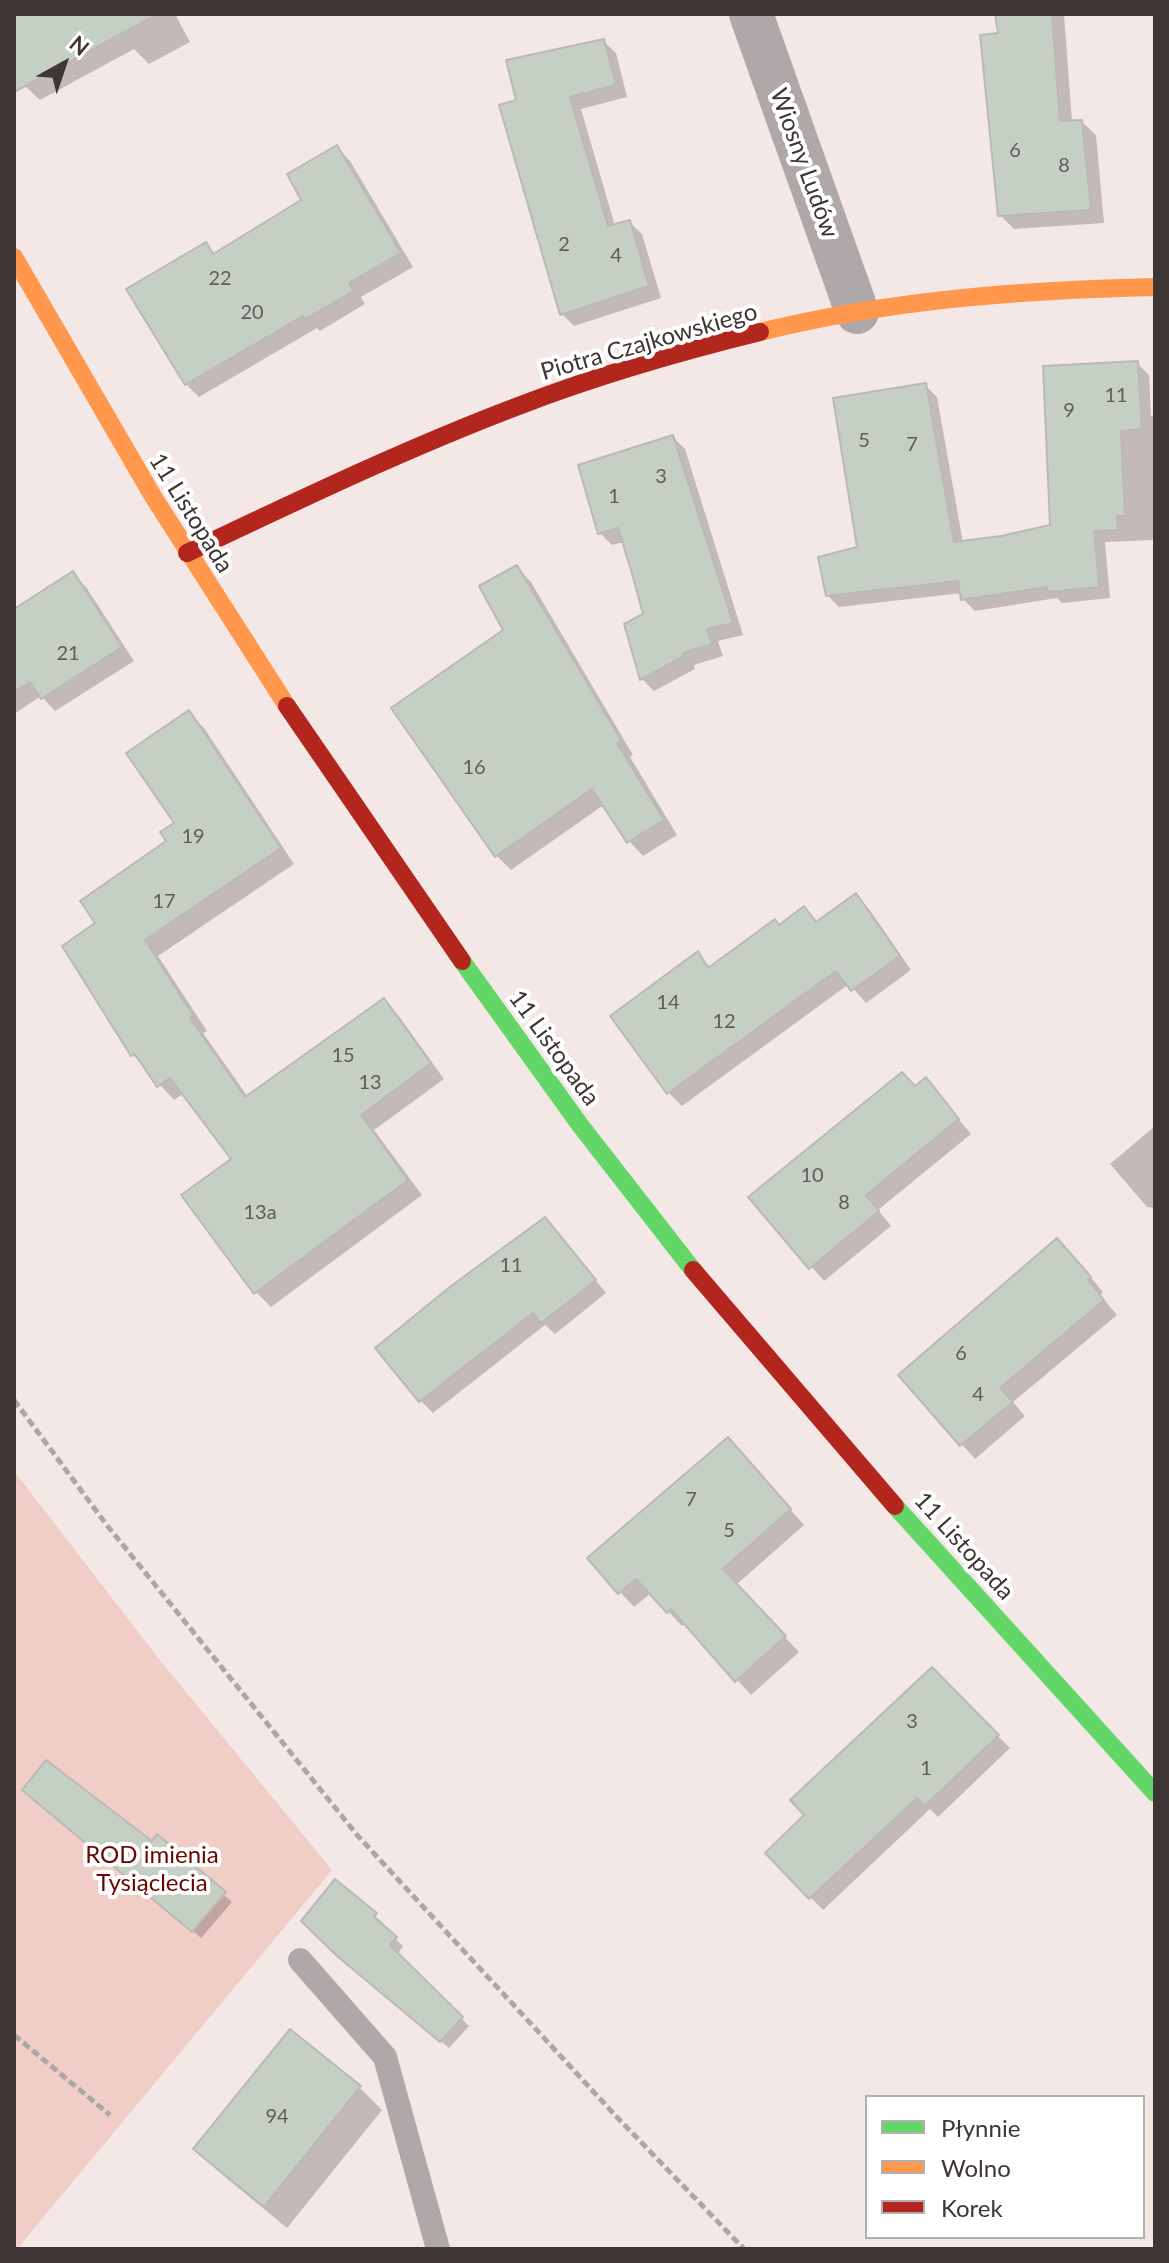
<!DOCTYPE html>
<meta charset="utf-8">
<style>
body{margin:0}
#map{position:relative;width:1169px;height:2263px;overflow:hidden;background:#f3e8e6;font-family:Lato,sans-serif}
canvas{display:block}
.frame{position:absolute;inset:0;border:16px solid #3e3634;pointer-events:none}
.legend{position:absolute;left:865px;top:2095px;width:280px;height:144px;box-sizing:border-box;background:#fff;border:2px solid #b2afae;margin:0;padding:10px 14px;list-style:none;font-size:24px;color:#3e3634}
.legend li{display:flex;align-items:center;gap:16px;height:40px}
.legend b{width:40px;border:2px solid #b2afae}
.north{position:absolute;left:24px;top:24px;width:80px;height:80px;-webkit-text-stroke:6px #fff;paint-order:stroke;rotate:40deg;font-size:22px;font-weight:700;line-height:32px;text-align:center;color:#3e3634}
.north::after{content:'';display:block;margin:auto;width:28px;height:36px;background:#3e3634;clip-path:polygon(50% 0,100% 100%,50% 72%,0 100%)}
</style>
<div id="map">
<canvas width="1169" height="2263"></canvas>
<div class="frame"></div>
<ul class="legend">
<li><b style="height:10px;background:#63d668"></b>Płynnie</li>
<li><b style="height:10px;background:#ff974d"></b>Wolno</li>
<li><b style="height:10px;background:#b3261e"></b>Korek</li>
</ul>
<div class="north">N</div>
</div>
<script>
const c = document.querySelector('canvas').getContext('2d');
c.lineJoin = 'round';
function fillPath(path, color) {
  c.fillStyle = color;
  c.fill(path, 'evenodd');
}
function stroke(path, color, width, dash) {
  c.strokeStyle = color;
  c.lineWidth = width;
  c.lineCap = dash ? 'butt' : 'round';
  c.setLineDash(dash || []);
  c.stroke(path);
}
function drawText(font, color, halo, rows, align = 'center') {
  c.font = font + ' Lato,sans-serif';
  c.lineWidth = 8;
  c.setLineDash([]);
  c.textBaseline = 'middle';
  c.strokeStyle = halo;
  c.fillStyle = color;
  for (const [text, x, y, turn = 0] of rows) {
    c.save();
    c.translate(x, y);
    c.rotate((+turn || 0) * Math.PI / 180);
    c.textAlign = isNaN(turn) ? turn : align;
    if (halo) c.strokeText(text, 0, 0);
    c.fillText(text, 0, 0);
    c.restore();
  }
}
fillPath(new Path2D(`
 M14,1471L159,1659L332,1870L17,2249H14Z`), '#f0cdc7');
fillPath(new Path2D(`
 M14,14H175L190,42L149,64L134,49L40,100L25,86L14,65Z
 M997,14H1064L1072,122H1082L1096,135L1104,223L1014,229L1000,215V35Z
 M603,41L616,53L627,97L581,109L615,226L629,222L642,234L661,298L574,326L562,314L518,101Z
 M337,148L350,161L413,267L361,297L365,304L320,331L317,328L199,397L186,384L206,245L215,254L304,201Z
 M1137,363L1149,375L1151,416H1155V540L1105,542L1110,598L1062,603L1057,598L975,611L963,599L962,593L839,607L827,595L859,548L925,385L937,397L963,543L1052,527Z
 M673,437L685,449L743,635L718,641L723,656L694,665L695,669L654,691L642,679L645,615L624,542L612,545L600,533Z
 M516,567L531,582L633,755L630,757L677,835L643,856L629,841L605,804L511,870L496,855L506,631Z
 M73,574L86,587L134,661L55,711L41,696L14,714V611Z
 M189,713L204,728L294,864L158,956L207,1031L203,1033L248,1097L383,1000L398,1015L444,1079L374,1130L422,1195L271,1307L256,1292L234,1160L184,1093L174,1100L133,1055L65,946L98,924L169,842L176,824Z
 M856,896L869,909L911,970L866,1003L849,984L682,1106L669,1093L612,1017L698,954L711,968L780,927L804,909L818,923Z
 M925,1079L971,1134L878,1210L891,1226L824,1281L751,1197Z
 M1155,1126V1208L1147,1207L1110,1164Z
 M545,1219L606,1293L555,1334L545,1325L433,1413L421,1401Z
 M1071,1254L1103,1292L1100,1295L1117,1315L1013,1402L1025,1416L975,1459L901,1375Z
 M742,1454L804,1525L736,1585L799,1652L751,1695L686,1623L682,1626L651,1593L634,1607L590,1559Z
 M932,1670L1010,1748L938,1817L930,1809L823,1910L767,1853L807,1815Z
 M33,1797L152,1843L157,1837L232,1902L201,1938Z
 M335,1882L383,1923L381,1926L403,1946L397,1955L469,2026L449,2048L348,1963Z
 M290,2032L360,2088L382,2110L287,2228L218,2171L196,2148Z`), '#0003');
const building = new Path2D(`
 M14,14H158L14,92Z
 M995,14H1052L1060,121L1082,120L1091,210L998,216L980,35L998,33Z
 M604,39L616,85L570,97L608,226L630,220L649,286L560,315L499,105L516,100L506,60Z
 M337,145L401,253L349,283L354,291L305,319L303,316L185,385L126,289L206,242L213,254L301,200L287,174Z
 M1138,361L1142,429L1121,431L1125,516H1117L1118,530L1094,531L1099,587L1048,592L1047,587L961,600L958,581L826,596L818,557L857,547L833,398L926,383L954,542L1001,536L1050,525L1043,366Z
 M673,435L733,623L707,629L712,644L683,653L684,656L640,680L624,624L643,614L631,570L618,528L598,534L578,465Z
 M517,565L621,740L617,743L664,820L627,843L592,789L495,857L391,708L503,630L479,586Z
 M73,571L122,647L41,699L30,682L14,692V609Z
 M189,710L281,848L145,940L193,1015L190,1018L245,1097L384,998L431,1063L361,1115L408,1180L254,1294L181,1195L231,1159L170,1078L157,1087L135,1054L131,1056L62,946L95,923L80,901L166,841L160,832L174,823L126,753Z
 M856,893L900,956L851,991L836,971L667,1094L610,1016L698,951L708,968L775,919L779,925L804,906L816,922Z
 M902,1072L915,1086L926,1077L959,1119L866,1195L879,1211L809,1269L748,1197Z
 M545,1217L596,1280L541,1323L533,1313L419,1402L375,1348L451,1286Z
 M1057,1238L1091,1277L1088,1280L1104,1300L1000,1388L1013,1402L960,1446L898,1375Z
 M728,1437L791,1509L723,1569L786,1636L735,1682L671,1609L667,1613L636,1579L618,1594L587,1558Z
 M932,1667L999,1735L925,1806L917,1798L809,1899L765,1853L804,1815L790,1800Z
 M46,1760L152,1841L157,1834L226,1892L192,1932L22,1790Z
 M335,1879L377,1913L374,1917L397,1937L390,1945L463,2017L440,2042L337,1956L301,1921Z
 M290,2029L361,2086L264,2207L193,2149Z`);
fillPath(building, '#c6cfc4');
stroke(building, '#bbb9b6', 2);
stroke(new Path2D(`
 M14,1400L106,1524L358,1836L614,2114L744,2249
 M14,2035L110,2115`), '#aca7a7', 5, [8, 4]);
stroke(new Path2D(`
 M300,1960L385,2057L438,2249`), '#aea9a8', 24);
stroke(new Path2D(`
 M751,14L857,312`), '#aea9a8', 44);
stroke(new Path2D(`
 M462,961L580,1125L693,1270
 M895,1506L1155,1793`), '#63d668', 18);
stroke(new Path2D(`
 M14,257L154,498L287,706
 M760,332C890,300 1021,290 1155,287`), '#ff974d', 18);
stroke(new Path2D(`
 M187,553C297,501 407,448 521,405C599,375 679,352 760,332
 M287,706L462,961
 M693,1270L895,1506`), '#b3261e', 18);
drawText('20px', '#605c58', null, [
 ["6",1015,151],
 ["8",1064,166],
 ["2",564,245],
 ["4",616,256],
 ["22",220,279],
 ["20",252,313],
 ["11",1116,396],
 ["9",1069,411],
 ["5",864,441],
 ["7",912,445],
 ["3",661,477],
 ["1",614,497],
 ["21",68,654],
 ["16",474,768],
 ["19",193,837],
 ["17",164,902],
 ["14",668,1003],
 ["12",724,1022],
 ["15",343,1056],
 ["13",370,1083],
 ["10",812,1176],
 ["8",844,1203],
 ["13a",260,1213],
 ["11",511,1266],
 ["6",961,1354],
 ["4",978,1395],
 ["7",691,1500],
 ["5",729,1531],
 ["3",912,1722],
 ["1",926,1769],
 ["94",277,2117]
]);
drawText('24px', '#3e3634', '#fff', [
 ["Wiosny Ludów",804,163,70],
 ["Piotra Czajkowskiego",649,342,-16],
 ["11 Listopada",191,513,58],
 ["11 Listopada",554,1048,54],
 ["11 Listopada",964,1546,48]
]);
drawText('24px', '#6a0601', '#fff', [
 ["ROD imienia",152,1855],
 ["Tysiąclecia",152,1883]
]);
</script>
